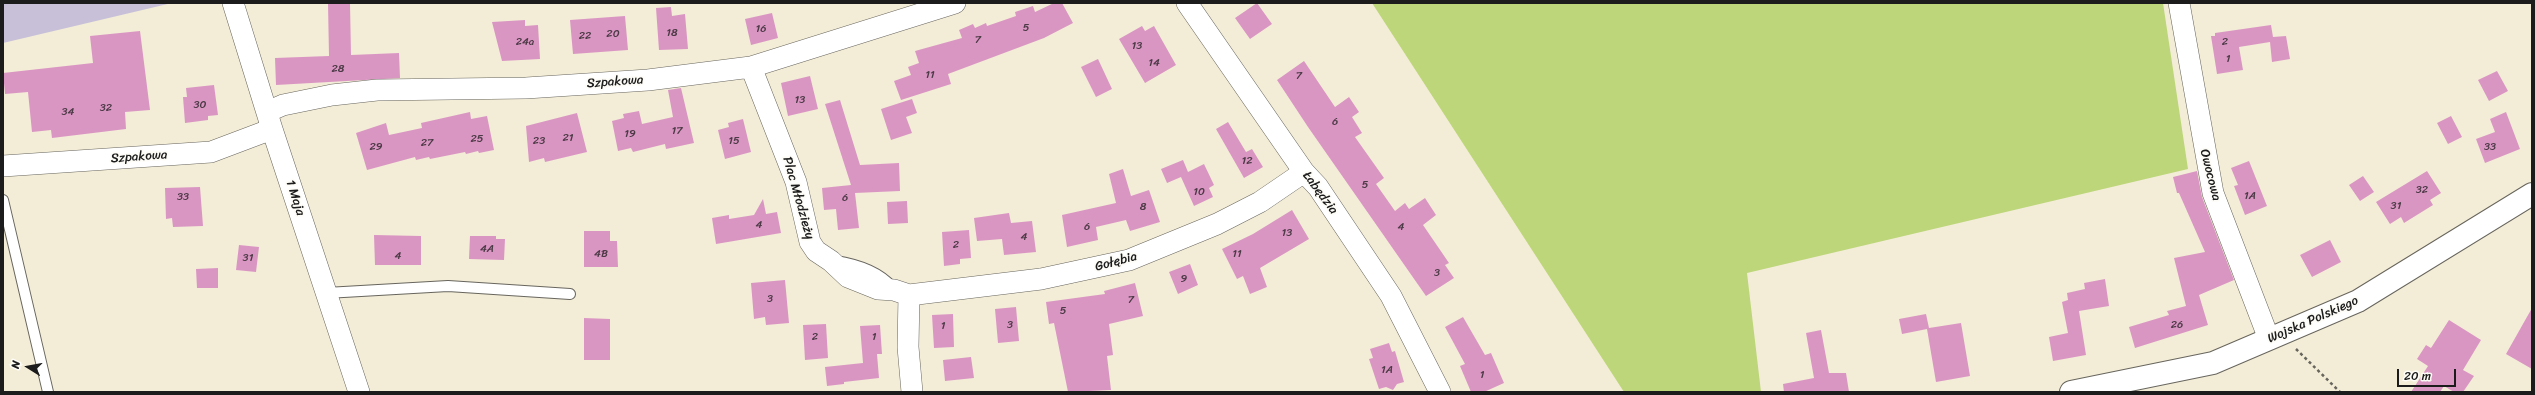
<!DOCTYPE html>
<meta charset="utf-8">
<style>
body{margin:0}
#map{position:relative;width:2535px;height:395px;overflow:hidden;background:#f3edd7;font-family:Sriracha,sans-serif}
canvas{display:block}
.frame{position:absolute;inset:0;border:4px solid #1c1c1c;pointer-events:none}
.north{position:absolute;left:8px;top:347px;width:40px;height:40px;-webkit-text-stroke:3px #fdfcf7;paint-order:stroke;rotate:281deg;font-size:11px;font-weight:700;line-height:16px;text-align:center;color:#1c1c1c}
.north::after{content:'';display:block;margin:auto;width:14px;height:18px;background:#1c1c1c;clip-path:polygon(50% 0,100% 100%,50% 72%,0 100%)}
.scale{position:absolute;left:2397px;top:369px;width:59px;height:18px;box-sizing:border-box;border:2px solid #1c1c1c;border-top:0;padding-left:5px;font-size:12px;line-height:14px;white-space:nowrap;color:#1c1c1c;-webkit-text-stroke:3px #fdfcf7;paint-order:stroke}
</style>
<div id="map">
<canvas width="2535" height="395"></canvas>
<div class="frame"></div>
<div class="north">N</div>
<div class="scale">20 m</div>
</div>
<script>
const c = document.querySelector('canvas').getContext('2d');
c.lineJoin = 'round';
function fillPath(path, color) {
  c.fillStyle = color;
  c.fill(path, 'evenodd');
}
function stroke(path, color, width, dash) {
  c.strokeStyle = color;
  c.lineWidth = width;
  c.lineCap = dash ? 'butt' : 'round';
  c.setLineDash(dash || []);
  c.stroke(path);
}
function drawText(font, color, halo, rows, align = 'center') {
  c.font = font + ' Sriracha,sans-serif';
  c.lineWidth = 3.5;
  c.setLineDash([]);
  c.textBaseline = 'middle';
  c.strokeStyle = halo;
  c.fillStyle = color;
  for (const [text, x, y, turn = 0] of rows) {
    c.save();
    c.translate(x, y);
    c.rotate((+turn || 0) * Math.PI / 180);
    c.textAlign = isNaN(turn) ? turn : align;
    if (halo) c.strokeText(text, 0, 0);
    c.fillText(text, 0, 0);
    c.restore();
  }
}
fillPath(new Path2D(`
 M3,3H172L3,43Z`), '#c8c0d8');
fillPath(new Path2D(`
 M1372,3H2163L2188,169L1747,273L1761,392H1624Z`), '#bdd67a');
fillPath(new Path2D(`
 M328,3H350L351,55L399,53L400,78L276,85L275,58L329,56Z
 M1054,3H1062L1073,23L1044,38L948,74L951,84L901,100L894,81L911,75L908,67L919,63L915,51L962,38L959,30L973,24L975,28L986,23L987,26L1016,16L1015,12L1033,6L1035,12Z
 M1257,3L1272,24L1250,39L1235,18Z
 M671,7L672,16L685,14L688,49L659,50L656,8Z
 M772,13L778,38L751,45L745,19Z
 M625,16L628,50L573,54L570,20Z
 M525,20V26L538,25L540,59L502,61L492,22Z
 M2271,25L2273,37L2286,36L2290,59L2272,62L2270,42L2239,47L2243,70L2217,74L2211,36H2215V33Z
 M1142,26L1145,31L1154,26L1176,65L1145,83L1119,39Z
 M140,31L150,110L125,112L126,129L52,138L51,130L32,132L28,92L5,94L3,73L93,63L90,36Z
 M1098,59L1112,89L1096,97L1081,67Z
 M1304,61L1335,107L1349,97L1359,112L1352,117L1362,133L1355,137L1384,178L1376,184L1395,211L1405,203L1409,209L1425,198L1436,215L1423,225L1449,263L1445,265L1454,278L1426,296L1308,127L1277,80Z
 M2497,71L2508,91L2489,101L2478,80Z
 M810,76L818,109L788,116L781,83Z
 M214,85L218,115L208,116V120L185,123L183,97H187L186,88Z
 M681,88L694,143L666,149L665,144L633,152L631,148L618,151L612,121L624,118L623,114L639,111L642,124L673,117L668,90Z
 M912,99L917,113L906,117L912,133L891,140L881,109Z
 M840,100L860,165L899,163L900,191L855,193L859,228L838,230L836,209L824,210L822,188L851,185L825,104Z
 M470,112L471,119L487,116L494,150L479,153L478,151L466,154L465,152L430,159L429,157L416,160L415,157L367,170L356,133L386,123L389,135L422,128L421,123Z
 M2506,112L2520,149L2485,163L2476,139L2495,132L2490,119Z
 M577,113L587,152L545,162L544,158L529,162L526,126Z
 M2451,116L2462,137L2448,144L2437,123Z
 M743,119L751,152L725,159L718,130L729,127L728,123Z
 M1228,122L1246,152L1252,149L1263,167L1244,178L1216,129Z
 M1183,160L1188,172L1204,164L1214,185L1209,188L1213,197L1194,206L1181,177L1167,183L1161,169Z
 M2249,161L2267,206L2245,215L2234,186L2238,185L2231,168Z
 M1123,169L1131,196L1149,190L1160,222L1130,231L1126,220L1096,227L1098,240L1067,247L1062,215L1116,203L1109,174Z
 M2197,171L2202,197L2234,280L2199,295L2208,325L2135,348L2129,327L2169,315L2167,311L2186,306L2174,258L2205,252L2179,193H2177L2173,177Z
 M2427,171L2441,193L2430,200L2433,205L2404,223L2401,217L2390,224L2376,202Z
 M2363,176L2374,192L2360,201L2349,185Z
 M200,187L203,226L173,227L172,218L166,219L165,188Z
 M763,199L766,214L777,212L781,233L716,244L712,218L729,215V219L754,215Z
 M907,201L908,223L888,224L887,202Z
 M1292,210L1309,239L1260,268L1267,287L1250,294L1243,276L1237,279L1222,249L1253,234Z
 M1009,213L1011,223L1032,221L1036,252L1004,255L1002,239L977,241L974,218Z
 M969,230L971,258L960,259V264L944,266L942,232Z
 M584,231H610V241H617L618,267H584Z
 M374,235L421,236V265H375Z
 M470,236H496V239H505L504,260L469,259Z
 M2330,240L2341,262L2312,277L2300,255Z
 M239,245L259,247L256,272L236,270Z
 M1190,264L1198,285L1178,294L1169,272Z
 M218,268V288H197L196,269Z
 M2105,279L2109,306L2079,311L2086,355L2053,361L2049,337L2068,333L2062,302L2068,300L2067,293L2085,289L2084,283Z
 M785,280L789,323L766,325L765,317L754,319L751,283Z
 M1135,283L1143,316L1109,324L1113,355L1107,356L1111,390L1068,392L1054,323L1049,324L1046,302L1105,294L1104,291Z
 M1016,307L1019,341L998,343L995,309Z
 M2532,308V369L2506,354Z
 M953,314L954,347L934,348L932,315Z
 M1926,314L1929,328L1961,323L1970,376L1936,382L1927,329L1902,334L1899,319Z
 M1463,317L1485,355L1491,353L1504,383L1484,392H1471L1460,366L1465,364L1445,327Z
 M584,318L610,319V360H584Z
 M2449,320L2481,340L2463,370L2474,376L2463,392H2454L2444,386L2440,392H2411L2428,366L2417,359L2426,345L2431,348Z
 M826,324L828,358L805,360L803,325Z
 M880,325L882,354H877L879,378L844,382V384L827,386L825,367L863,363L860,326Z
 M1821,330L1829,373H1846L1849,392H1784L1783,384L1814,378L1806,333Z
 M1389,343L1392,352L1395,351L1404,382L1397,384L1393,390L1386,387L1379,389L1369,359L1373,358L1370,349Z
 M971,357L974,378L945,381L943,360Z`), '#da96c3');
const service = new Path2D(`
 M3,200L48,392
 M835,261C855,264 878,271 892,287
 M326,293L448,286L570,294`);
const minor = new Path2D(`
 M233,3L272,129L359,392
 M1187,3L1304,172L1318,187L1391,296L1440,392
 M2179,3L2213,193L2269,339
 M751,67L796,182L810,242L816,251L831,261L848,277L878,289L894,290L909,295L1041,279L1129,260L1217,224L1260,202L1304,172
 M267,112L283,105L332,95L377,90L526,88L648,80L751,67L955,3
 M3,166L211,152L272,129
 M909,295L908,347L912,392`);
const tertiary = new Path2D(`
 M2071,392L2213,363L2358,301L2532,194`);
stroke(service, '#67655d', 12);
stroke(minor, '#67655d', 22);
stroke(tertiary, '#67655d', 24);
stroke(new Path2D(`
 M2296,349L2340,392`), '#67655d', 2.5, [3, 3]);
stroke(service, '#fff', 10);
stroke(minor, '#fff', 21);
stroke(tertiary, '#fff', 22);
drawText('11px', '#4c3a46', null, [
 ["5",1026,28],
 ["16",761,29],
 ["18",672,33],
 ["20",613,34],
 ["22",585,36],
 ["7",978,40],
 ["24a",525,42],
 ["2",2225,42],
 ["13",1137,46],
 ["1",2228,59],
 ["14",1154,63],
 ["28",338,69],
 ["11",930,75],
 ["7",1299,76],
 ["13",800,100],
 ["30",200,105],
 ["32",106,108],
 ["34",68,112],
 ["6",1335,122],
 ["17",677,131],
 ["19",630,134],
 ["21",568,138],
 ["25",477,139],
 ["23",539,141],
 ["15",734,141],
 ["27",427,143],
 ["29",376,147],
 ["33",2490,147],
 ["12",1247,161],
 ["5",1365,185],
 ["32",2422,190],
 ["10",1199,192],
 ["1A",2250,196],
 ["33",183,197],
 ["6",845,198],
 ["31",2396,206],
 ["8",1143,207],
 ["4",759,225],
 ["6",1087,227],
 ["4",1401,227],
 ["13",1287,233],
 ["4",1024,237],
 ["2",956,245],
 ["4A",487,249],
 ["4B",601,254],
 ["11",1237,254],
 ["4",398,256],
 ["31",248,258],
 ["3",1437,273],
 ["9",1184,279],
 ["3",770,299],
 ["7",1131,300],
 ["5",1063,311],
 ["3",1010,325],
 ["26",2177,325],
 ["1",943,326],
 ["2",815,337],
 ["1",874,337],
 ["1A",1387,370],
 ["1",1482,375]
]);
drawText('13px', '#1c1c1c', '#fdfcf7', [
 ["Szpakowa",615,82,-4],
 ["Szpakowa",139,157,-4],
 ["Owocowa",2210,175,76],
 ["Łabędzia",1320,193,53],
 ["1 Maja",295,198,72],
 ["Plac Młodzieży",798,198,74],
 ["Gołębia",1116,262,-15],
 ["Wojska Polskiego",2313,320,-24]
]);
</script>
